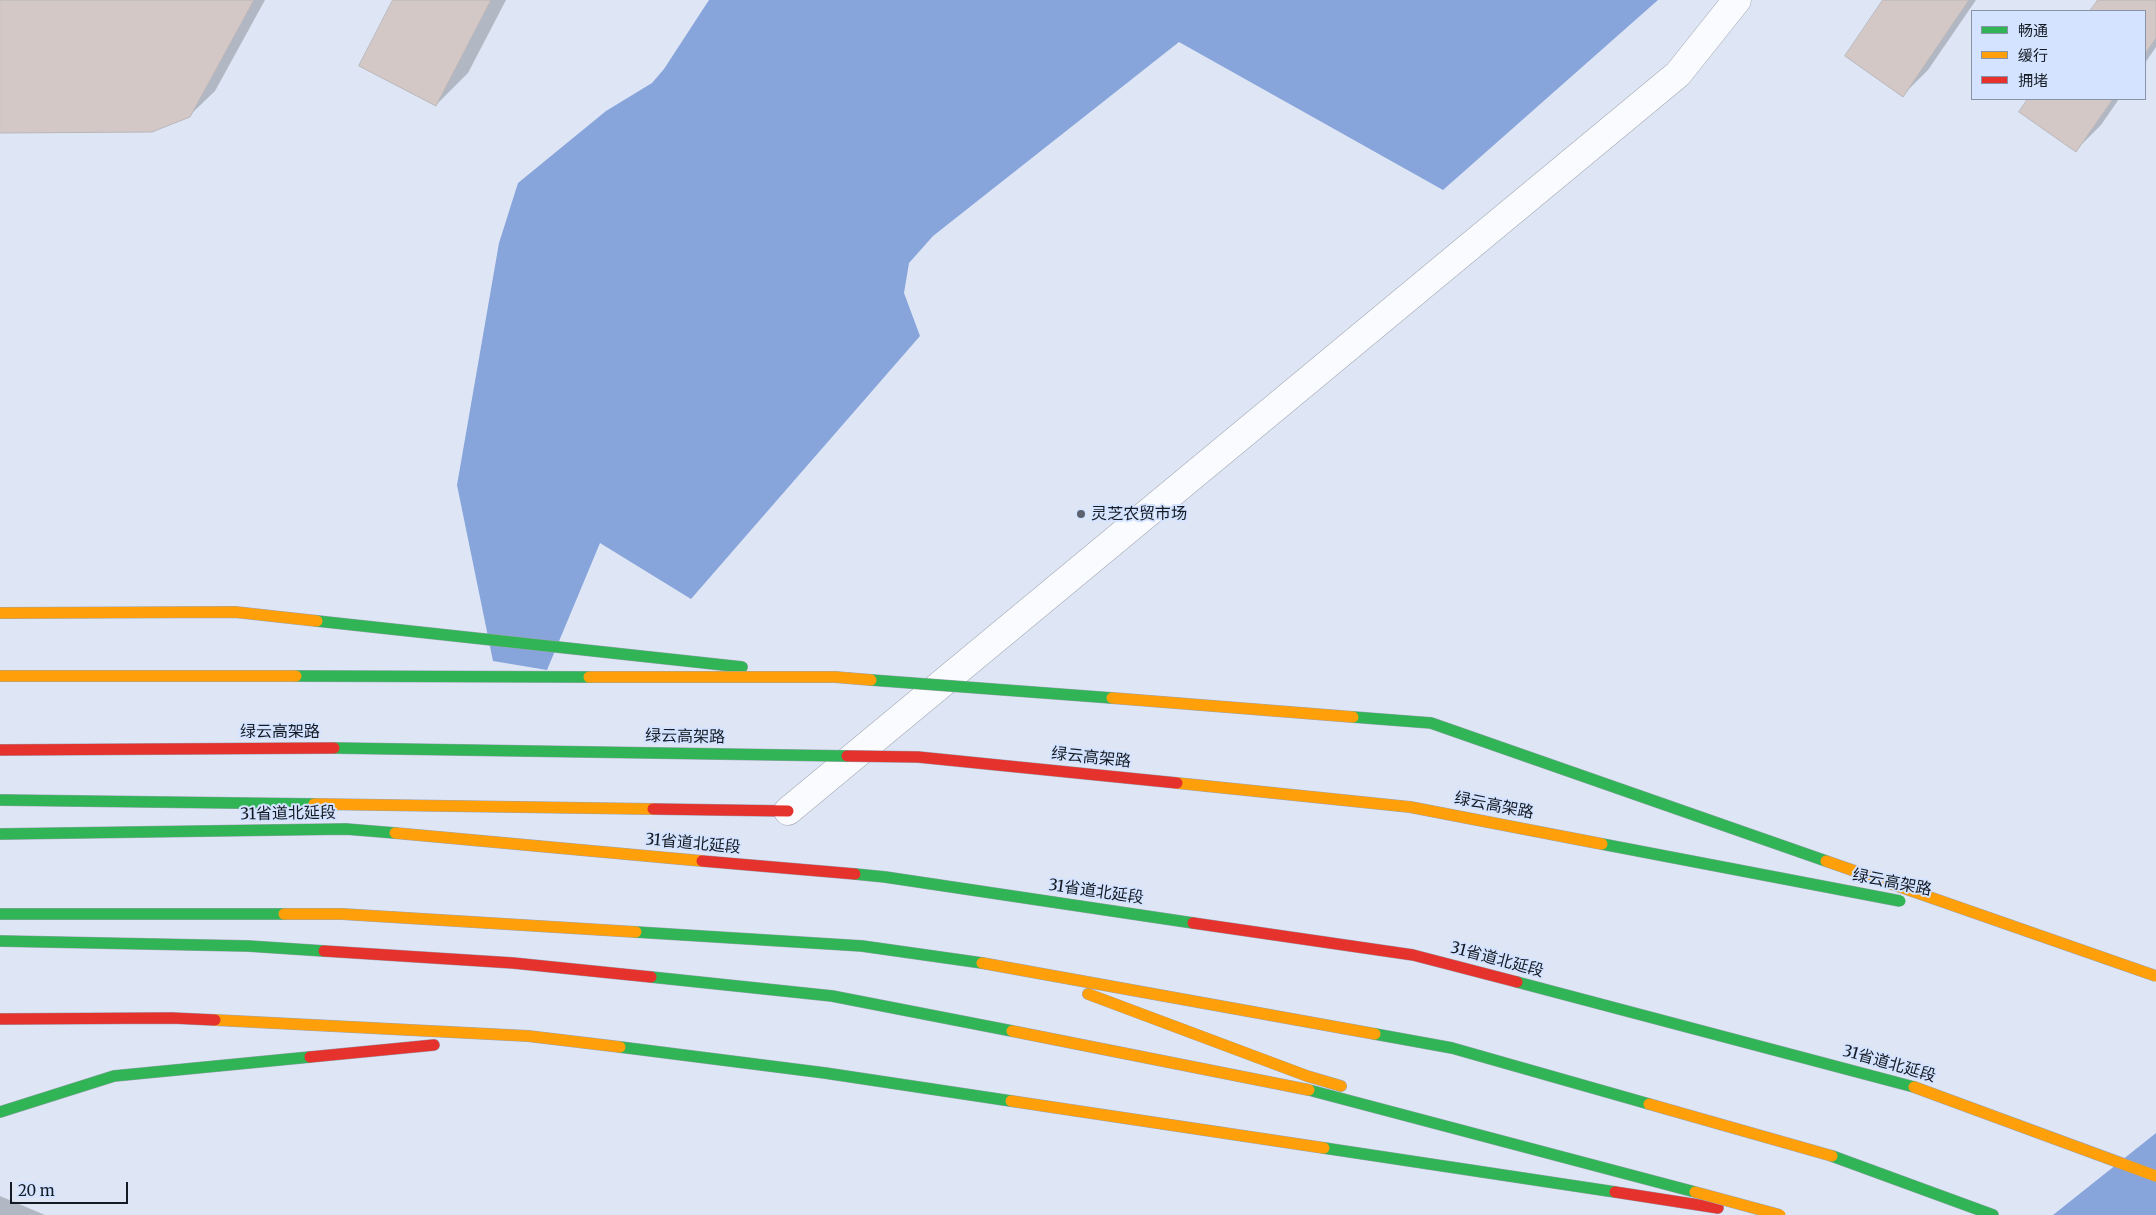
<!DOCTYPE html>
<meta charset="utf-8">
<style>
body{margin:0}
#map{position:relative;width:2156px;height:1215px;overflow:hidden;background:#dee6f5;font-family:Merriweather,"Noto Sans SC",serif}
canvas{display:block}
.legend{position:absolute;left:1971px;top:10px;width:175px;height:90px;box-sizing:border-box;background:#d4e3ff;border:1px solid #8893a7;margin:0;padding:6px 9px;list-style:none;font-size:15px;color:#151b24}
.legend li{display:flex;align-items:center;gap:10px;height:25px}
.legend b{width:25px;border:1px solid #8893a7}
.scale{position:absolute;left:10px;top:1182px;width:118px;height:22px;box-sizing:border-box;border:2px solid #151b24;border-top:0;padding-left:6px;font-size:15px;line-height:18px;white-space:nowrap;color:#151b24;-webkit-text-stroke:4px #d4e3ff;paint-order:stroke}
</style>
<div id="map">
<canvas width="2156" height="1215"></canvas>
<ul class="legend">
<li><b style="height:6px;background:#30b455"></b>畅通</li>
<li><b style="height:6px;background:#ff9f0a"></b>缓行</li>
<li><b style="height:6px;background:#e5322d"></b>拥堵</li>
</ul>
<div class="scale">20 m</div>
</div>
<script>
const c = document.querySelector('canvas').getContext('2d');
c.lineJoin = 'round';
function fillPath(path, color) {
  c.fillStyle = color;
  c.fill(path, 'evenodd');
}
function stroke(path, color, width, dash) {
  c.strokeStyle = color;
  c.lineWidth = width;
  c.lineCap = dash ? 'butt' : 'round';
  c.setLineDash(dash || []);
  c.stroke(path);
}
function drawText(font, color, halo, rows, align = 'center') {
  c.font = font + ' Merriweather,"Noto Sans SC",serif';
  c.lineWidth = 4;
  c.setLineDash([]);
  c.textBaseline = 'middle';
  c.strokeStyle = halo;
  c.fillStyle = color;
  for (const [text, x, y, turn = 0] of rows) {
    c.save();
    c.translate(x, y);
    c.rotate((+turn || 0) * Math.PI / 180);
    c.textAlign = isNaN(turn) ? turn : align;
    if (halo) c.strokeText(text, 0, 0);
    c.fillText(text, 0, 0);
    c.restore();
  }
}
fillPath(new Path2D(`
 M709,0H1658L1443,190L1179,42L933,236L909,263L904,293L920,336L691,599L600,543L547,670L493,661L457,485L499,243L518,183L606,111L652,83L664,69Z
 M2156,1133V1215H2053Z`), '#87a4db');
fillPath(new Path2D(`
 M0,0H265L215,91L189,116L0,132Z
 M395,0H506L468,73L436,105Z
 M1885,0H1976L1928,70L1903,95Z
 M2100,0H2156V47L2145,63V11H2092Z
 M2030,99H2119L2101,125L2076,150L2020,112Z
 M0,1196L45,1215H0Z`), '#0003');
const building = new Path2D(`
 M0,0H254L190,117L152,132L0,133Z
 M393,0H491L436,106L359,66Z
 M1883,0H1969L1903,97L1845,56Z
 M2098,0H2156V38L2145,54V11H2090Z
 M2028,99H2113L2076,152L2019,112Z`);
fillPath(building, '#d4c8c6');
stroke(building, '#b8b6ba', 1);
const street = new Path2D(`
 M788,811L1678,74L1737,0`);
const fast = new Path2D(`
 M317,621L742,667
 M0,800L314,804
 M0,834L346,829L395,833
 M855,874L885,877L1193,923
 M0,914H284
 M636,932L862,946L982,963
 M1517,982L1914,1087
 M1375,1034L1452,1048L1649,1104
 M620,1047L825,1073L1011,1101
 M0,1112L114,1076L310,1057
 M1324,1148L1615,1192
 M1832,1156L1993,1215`);
const slow = new Path2D(`
 M0,613L235,612L317,621
 M314,804L653,809
 M395,833L702,861
 M284,914H342L636,932
 M982,963L1375,1034
 M1088,994L1307,1076L1341,1086
 M215,1020L528,1036L620,1047
 M1914,1087L2156,1176
 M1011,1101L1324,1148
 M1649,1104L1832,1156`);
const jam = new Path2D(`
 M653,809L788,811
 M702,861L855,874
 M1193,923L1413,955L1517,982
 M0,1019L172,1018L215,1020
 M310,1057L434,1045
 M1615,1192L1718,1208`);
stroke(street, '#a4aab5', 29);
stroke(fast, '#9ba3b2', 12);
stroke(slow, '#9ba3b2', 12);
stroke(jam, '#9ba3b2', 12);
stroke(street, '#fafbfe', 28);
stroke(fast, '#30b455', 11);
stroke(slow, '#ff9f0a', 11);
stroke(jam, '#e5322d', 11);
const fastBridge = new Path2D(`
 M296,676L589,677
 M871,680L1112,698
 M1353,717L1431,723L1826,861
 M334,748L847,756
 M1602,844L1900,901
 M0,941L248,946L324,951
 M651,977L832,996L1012,1031
 M1309,1090L1695,1192`);
const slowBridge = new Path2D(`
 M0,676H296
 M589,677H835L871,680
 M1112,698L1353,717
 M1177,783L1410,807L1602,844
 M1826,861L2156,976
 M1012,1031L1309,1090
 M1695,1192L1780,1215`);
const jamBridge = new Path2D(`
 M0,750L334,748
 M847,756L918,757L1177,783
 M324,951L513,963L651,977`);
stroke(fastBridge, '#9ba3b2', 12, []);
stroke(slowBridge, '#9ba3b2', 12, []);
stroke(jamBridge, '#9ba3b2', 12, []);
stroke(fastBridge, '#30b455', 11);
stroke(slowBridge, '#ff9f0a', 11);
stroke(jamBridge, '#e5322d', 11);
for (const [x, y, r, color] of [
 [1081,514,5,"#5b626d"]
]) {
  const dot = new Path2D();
  dot.arc(x, y, r, 0, 2 * Math.PI);
  c.fillStyle = color;
  c.fill(dot);
  stroke(dot, '#d4e3ff', 2);
}
drawText('16px', '#151b24', '#d4e3ff', [
 ["灵芝农贸市场",1091,514]
], 'left');
drawText('16px', '#151b24', '#d4e3ff', [
 ["绿云高架路",280,732],
 ["绿云高架路",685,737,1],
 ["绿云高架路",1091,758,6],
 ["绿云高架路",1494,806,11],
 ["31省道北延段",288,814,-1],
 ["31省道北延段",693,844,5],
 ["绿云高架路",1892,883,11],
 ["31省道北延段",1096,892,8],
 ["31省道北延段",1497,960,15],
 ["31省道北延段",1889,1064,16]
]);
</script>
